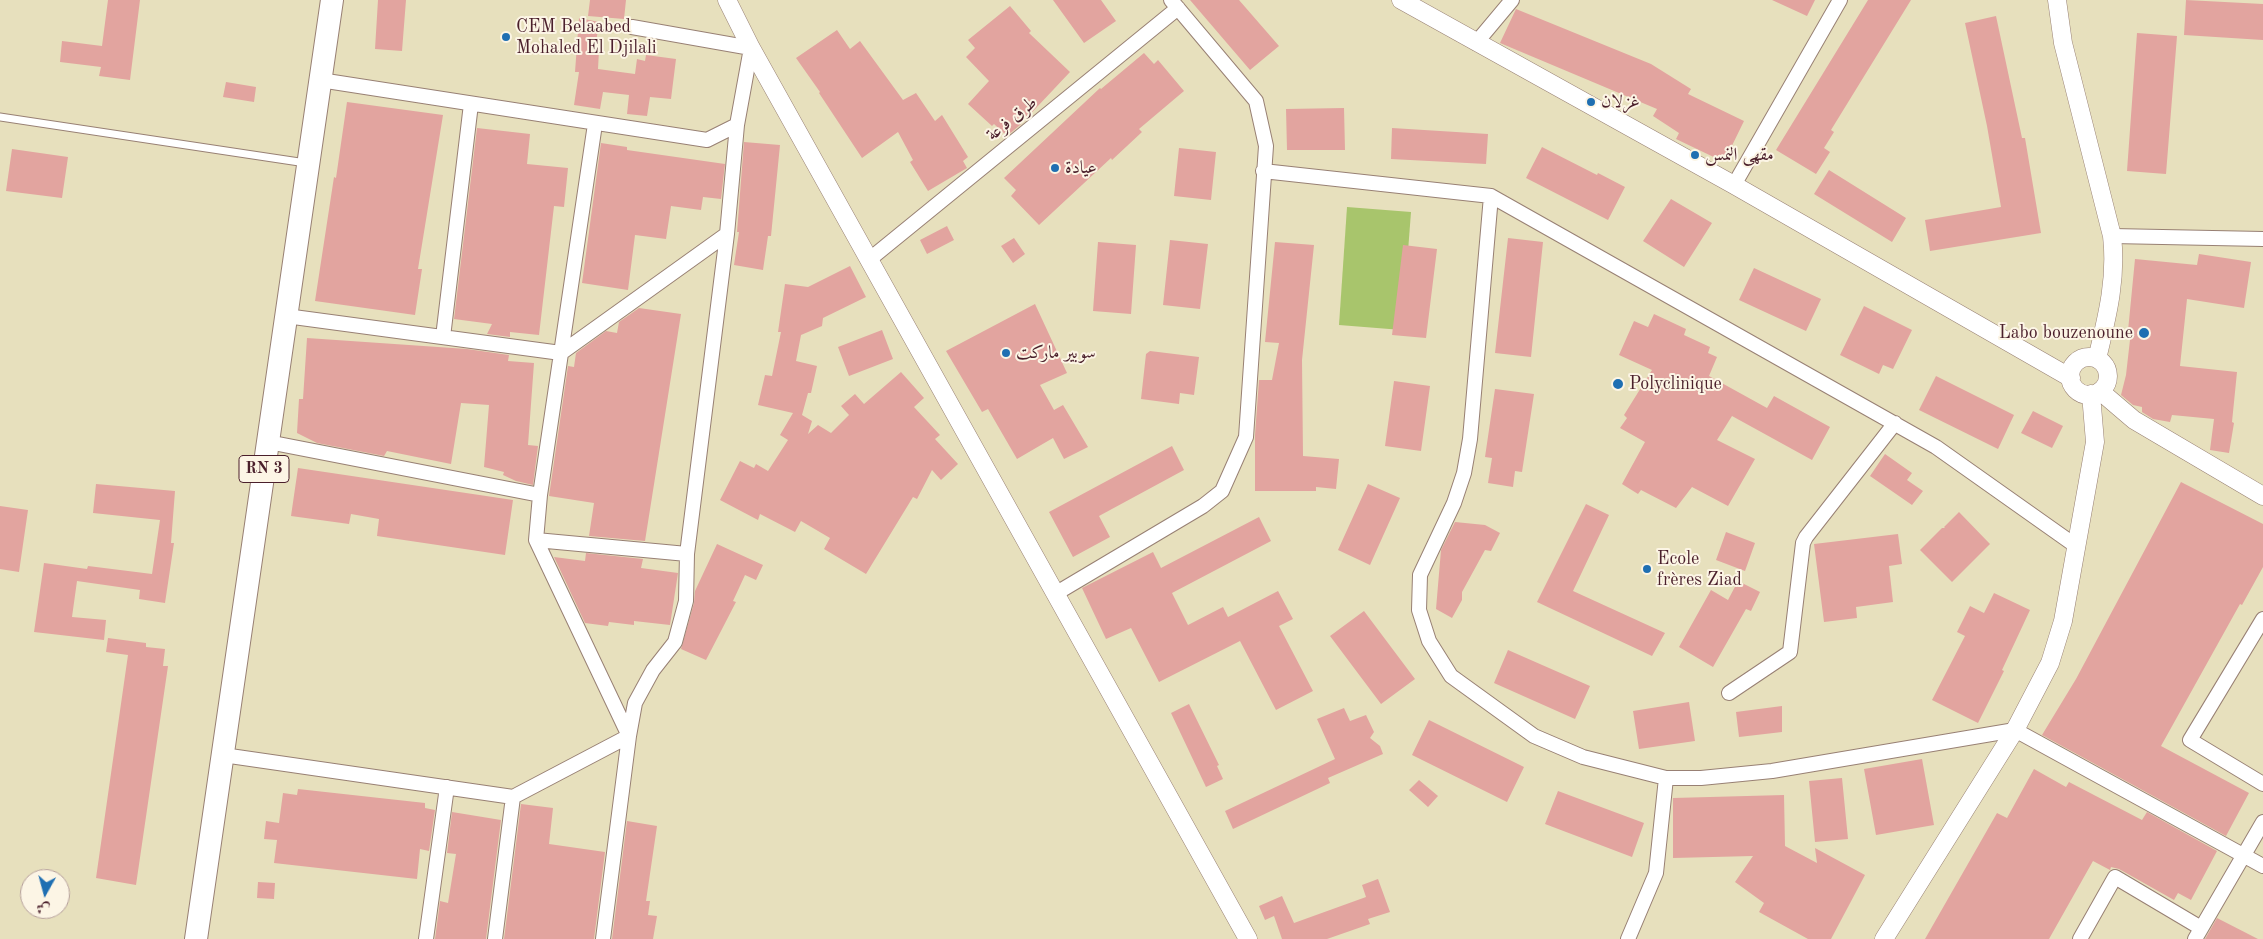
<!DOCTYPE html>
<meta charset="utf-8">
<style>
body{margin:0}
#map{position:relative;width:2263px;height:939px;overflow:hidden;background:#e7e0bd;font-family:"Old Standard TT",Amiri,serif}
canvas{display:block}
.north{position:absolute;left:20px;top:869px;width:50px;height:50px;box-sizing:border-box;background:#fcf5e5;border:1px solid #b59f9b;border-radius:50%;rotate:187deg;font-size:14px;font-weight:700;line-height:20px;text-align:center;color:#4a1f2b}
.north::after{content:'';display:block;margin:auto;width:18px;height:22px;background:#1f6fb2;clip-path:polygon(50% 0,100% 100%,50% 72%,0 100%)}
</style>
<div id="map">
<canvas width="2263" height="939"></canvas>
<div class="north">ش</div>
</div>
<script>
const c = document.querySelector('canvas').getContext('2d');
c.lineJoin = 'round';
function fillPath(path, color) {
  c.fillStyle = color;
  c.fill(path, 'evenodd');
}
function stroke(path, color, width, dash) {
  c.strokeStyle = color;
  c.lineWidth = width;
  c.lineCap = dash ? 'butt' : 'round';
  c.setLineDash(dash || []);
  c.stroke(path);
}
function drawText(font, color, halo, rows, align = 'center') {
  c.font = font + ' "Old Standard TT",Amiri,serif';
  c.lineWidth = 4;
  c.setLineDash([]);
  c.textBaseline = 'middle';
  c.strokeStyle = halo;
  c.fillStyle = color;
  for (const [text, x, y, turn = 0] of rows) {
    c.save();
    c.translate(x, y);
    c.rotate((+turn || 0) * Math.PI / 180);
    c.textAlign = isNaN(turn) ? turn : align;
    if (halo) c.strokeText(text, 0, 0);
    c.fillText(text, 0, 0);
    c.restore();
  }
}
fillPath(new Path2D(`
 M1347,207L1411,212L1402,330L1339,325Z`), '#a8c56c');
fillPath(new Path2D(`
 M108,0H140L130,80L99,76L101,67L60,62L62,41L102,46Z
 M378,0H406L402,51L375,49Z
 M590,0H626L624,19L588,16Z
 M1053,0H1101L1116,21L1084,43Z
 M1190,0H1239L1279,46L1250,70Z
 M1772,0H1815L1807,16Z
 M1868,0H1911L1831,130L1834,132L1824,148L1830,152L1816,174L1776,150Z
 M2186,0L2263,4V40L2184,35Z
 M1010,6L1031,31L1029,33L1070,72L1020,125L1007,136L994,124L992,126L968,104L989,81L966,57L975,48L968,40Z
 M1516,9L1651,64L1691,89L1688,94L1744,121L1724,162L1676,139L1679,133L1653,116L1657,109L1500,43Z
 M1996,16L2022,138H2025L2041,233L1930,251L1925,220L2001,207L1987,126L1965,23Z
 M579,18L599,22L595,50H599L598,69L635,74L637,59L645,61L646,55L676,59L671,99L650,97L647,116L627,114L629,95L603,92L600,109L574,105L579,72H575Z
 M837,30L850,49L860,41L903,100L916,93L935,121L942,115L968,157L963,161L967,168L928,191L910,162L913,160L898,132L862,158L819,93L820,92L796,58Z
 M2137,33L2177,36L2166,174L2127,171Z
 M1144,53L1154,64L1158,60L1184,91L1139,129L1142,132L1112,160L1111,158L1039,225L1011,196L1016,190L1004,178L1100,88L1101,89Z
 M226,82L256,87L254,102L223,97Z
 M347,102L443,115L418,269H422L415,315L315,301L334,177L336,178Z
 M1344,108L1345,150H1287L1286,109Z
 M477,128L530,134L527,164L568,168L564,207L554,206L539,335L510,332V337L487,334L492,324L454,319Z
 M1392,128L1488,134L1486,164L1391,159Z
 M744,142L780,145L771,236H768L763,270L734,265L739,232H737Z
 M601,143L627,147V150L725,164L721,199L703,197L701,210L671,206L666,239L635,235L628,290L582,283Z
 M1542,147L1597,175L1598,173L1625,187L1608,220L1526,178Z
 M1179,148L1216,152L1211,200L1174,196Z
 M12,149L68,157L62,198L6,191Z
 M1829,170L1906,218L1892,242L1814,194Z
 M1671,199L1712,223L1684,267L1643,241Z
 M947,226L954,240L927,254L920,240Z
 M1014,238L1025,254L1013,263L1001,246Z
 M1508,238L1543,242L1531,357L1495,353Z
 M1170,240L1208,244L1200,309L1163,305Z
 M1098,242L1136,245L1131,314L1093,311Z
 M1275,242L1314,245L1302,360L1303,456L1339,459L1336,489L1316,487V491H1255V435L1259,380H1272L1279,343L1265,342Z
 M1403,245L1437,249L1426,338L1392,335Z
 M2199,254L2251,262L2244,308L2187,299L2180,366L2237,372L2232,422L2234,423L2229,453L2210,450L2214,419L2172,415L2170,422L2153,419L2142,412V407L2133,405L2121,395L2126,375L2131,331H2128L2135,259L2197,265Z
 M850,266L866,297L823,318L822,326L801,335L796,361L817,366L811,393H808L802,415L812,421L808,434L818,425L831,433L849,415L841,406L855,394L864,404L901,372L924,398L914,407L940,435L935,439L958,464L941,480L932,470L917,499L913,497L866,574L824,549L830,538L801,521L795,532L760,514L758,520L720,500L740,461L754,468L756,464L768,471L788,440L780,435L793,413L758,405L765,375L772,376L781,332H778L785,284L808,287Z
 M1754,268L1821,299L1806,331L1739,300Z
 M1035,304L1067,373L1040,385L1054,410L1063,405L1088,447L1064,459L1053,438L1017,459L988,409L982,412L946,351Z
 M1864,306L1912,330L1893,369L1883,365L1879,374L1840,355Z
 M639,308L681,314L645,541L589,536L594,503L549,496L568,366L574,367L576,353L606,331L617,333L619,322Z
 M1654,314L1686,329L1684,335L1710,347L1708,353L1717,357L1709,376L1767,408L1774,396L1830,427L1812,460L1732,416L1717,440L1755,459L1728,506L1692,487L1676,508L1641,490L1638,494L1622,484L1645,442L1620,428L1627,418L1624,415L1652,370L1619,355L1634,321L1648,327Z
 M882,330L893,359L849,376L838,347Z
 M307,338L467,349L509,355L508,361L534,363L528,445L538,446L533,485L516,481L503,475L504,472L484,467L489,405L461,403L451,464L387,451L384,456L317,443L297,433L299,399H303Z
 M1150,351L1199,357L1194,395L1180,393L1179,404L1141,399L1146,354Z
 M1936,376L2014,415L1998,449L1919,410Z
 M1394,381L1430,386L1421,451L1385,446Z
 M1495,389L1534,394L1522,472L1515,471L1513,487L1488,483L1492,458L1485,457Z
 M2033,411L2063,426L2052,448L2021,433Z
 M1172,446L1184,470L1099,516L1110,537L1073,557L1049,512Z
 M1885,454L1912,473L1907,480L1923,491L1912,505L1870,476Z
 M298,468L513,500L505,555L377,536L379,519L351,514L349,524L291,516Z
 M2181,482L2263,524V567L2242,605L2240,604L2161,746L2249,793L2226,836L2042,735L2076,679Z
 M96,484L175,491L171,543H174L165,603L139,599L140,590L77,581L72,617L106,620L104,640L34,632L44,563L87,569L88,566L152,574L160,520L93,513Z
 M1368,484L1400,498L1370,565L1338,550Z
 M1586,504L1609,515L1573,591L1665,633L1652,656L1537,602Z
 M0,506L28,510L19,572L0,569Z
 M1959,512L1990,544L1952,582L1920,550L1942,528H1945L1944,527Z
 M1259,517L1271,541L1172,593L1188,625L1223,607L1228,617L1278,591L1293,619L1279,626L1313,691L1276,710L1240,641L1159,682L1131,628L1106,639L1082,588L1153,552L1161,568Z
 M1455,522L1485,525L1500,533L1491,551L1485,550L1462,592V600L1452,618L1436,609L1441,550Z
 M1726,532L1755,543L1745,571L1716,560Z
 M1898,534L1902,564L1889,566L1893,602L1856,607L1857,618L1824,622L1814,544Z
 M717,544L763,565L756,580L745,575L733,601L736,602L706,660L681,649L694,603L695,591Z
 M586,553L643,559L641,568L678,573L670,625L634,621V625L609,622L608,626L585,623L554,557L585,561Z
 M1738,581L1760,592L1751,611L1746,609L1713,667L1679,647L1711,590L1728,600Z
 M1994,593L2030,610L2002,670L2004,671L1978,723L1932,700L1965,636L1957,632L1970,606L1984,613Z
 M1364,611L1415,679L1381,704L1330,636Z
 M108,638L146,643V647L165,649L163,666H168L136,885L96,878L128,655L106,652Z
 M1508,650L1590,686L1575,719L1494,683Z
 M1689,702L1695,741L1639,749L1633,711Z
 M1189,704L1219,765L1217,766L1223,779L1206,787L1171,713Z
 M1782,706V732L1739,737L1736,712Z
 M1344,708L1350,721L1366,715L1374,732L1370,738L1380,746L1383,754L1328,778L1330,783L1233,829L1225,811L1335,759L1317,719Z
 M1429,720L1524,767L1507,802L1412,755Z
 M1922,759L1934,825L1876,835L1864,769Z
 M2034,769L2066,787L2069,782L2142,820L2147,812L2217,851L2191,900L2178,893L2174,900L2119,869L2111,867L2110,870L2093,861L2049,939H1925L1997,813L2007,818Z
 M1842,778L1848,839L1815,842L1809,781Z
 M1419,780L1438,796L1428,807L1409,790Z
 M298,789L425,803V808L435,810L429,851L420,849L417,879L274,863L277,840L264,839L266,821L279,823L283,793L297,795Z
 M1558,791L1644,823L1632,857L1545,824Z
 M1784,795L1785,846L1817,863L1815,848L1865,875L1831,939H1808L1759,912L1764,903L1735,882L1753,856L1673,858V798Z
 M521,804L553,808L549,844L605,852L594,939H504Z
 M452,812L501,820L486,939H435L440,901L448,903L456,854L447,853Z
 M627,821L657,826L646,901H650L648,915L657,916L653,939H612Z
 M1378,879L1390,912L1368,919L1370,924L1327,939H1282L1274,916L1265,920L1259,906L1282,896L1294,923L1366,897L1362,885Z
 M258,882L275,883L274,899L257,898Z
 M2217,918L2258,939H2205Z`), '#e2a49f');
const service = new Path2D(`
 M0,117L306,163`);
const minor = new Path2D(`
 M1476,43L1512,0
 M320,80L707,140L737,125L751,48L632,27
 M1263,171L1491,196L1936,447L2076,546
 M1734,185L1840,0
 M1491,196L1470,439L1464,473L1454,503L1420,575L1419,610L1429,641L1451,676L1534,736L1583,757L1666,778H1701L1772,771L2015,730L2263,866
 M2112,236L2263,239
 M870,259L1178,8
 M286,316L561,353L727,234
 M443,337L471,104
 M268,442L540,495
 M536,540L687,554
 M1055,594L1203,506L1222,491L1246,437L1266,146L1256,101L1171,0
 M2263,619L2190,740L2263,784
 M1729,693L1790,652L1803,543L1806,537L1895,423
 M223,755L513,797L629,736L536,540L540,495L595,124
 M426,939L447,787
 M495,939L513,797
 M603,939L629,736L635,703L653,670L675,642L686,601L687,554L727,234L737,125
 M1628,939L1656,873L1666,778
 M2080,939L2115,877L2201,928
 M2195,939L2263,822`);
const tertiary = new Path2D(`
 M727,0L751,48L1248,939
 M1401,0L1734,185L2071,378
 M2057,0L2063,43L2112,236C2117,279 2107,317 2097,359
 M2070 376a19 19 0 1 1 38 0a19 19 0 1 1-38 0Z
 M2100,391L2134,420L2263,496
 M1884,939L2015,730L2050,663L2063,621L2095,442L2091,394`);
const primary = new Path2D(`
 M196,939L332,0`);
stroke(service, '#988074', 9);
stroke(minor, '#988074', 16);
stroke(tertiary, '#988074', 19);
stroke(primary, '#988074', 24);
stroke(service, '#fff', 7);
stroke(minor, '#fff', 14);
stroke(tertiary, '#fff', 18);
stroke(primary, '#fff', 22);
for (const [x, y, r, color] of [
 [506,37,5,"#1f6fb2"],
 [1591,102,5,"#1f6fb2"],
 [1695,155,5,"#1f6fb2"],
 [1055,168,5,"#1f6fb2"],
 [2144,333,6,"#1f6fb2"],
 [1006,353,5,"#1f6fb2"],
 [1618,384,6,"#1f6fb2"],
 [1647,569,5,"#1f6fb2"]
]) {
  const dot = new Path2D();
  dot.arc(x, y, r, 0, 2 * Math.PI);
  c.fillStyle = color;
  c.fill(dot);
  stroke(dot, '#fcf5e5', 2);
}
for (const [x, y, w] of [
 [264,469,50]
]) {
  const box = new Path2D();
  box.roundRect(x - w / 2, y - 13.5, w, 27, 4);
  c.fillStyle = '#fcf5e5';
  c.fill(box);
  stroke(box, '#4a1f2b', 1);
}
drawText('bold 16px', '#4a1f2b', null, [
 ["RN 3",264,469]
]);
drawText('18px', '#4a1f2b', '#fcf5e5', [
 ["CEM Belaabed",516,27],
 ["Mohaled El Djilali",516,48],
 ["غزلان",1601,102],
 ["مقهى النمس",1705,155],
 ["عيادة",1065,168],
 ["Labo bouzenoune",2133,333,"right"],
 ["سوبير ماركت",1016,353],
 ["Polyclinique",1629,384],
 ["Ecole",1657,559],
 ["frères Ziad",1657,580]
], 'left');
drawText('18px', '#4a1f2b', '#fcf5e5', [
 ["طرق فرعة",1012,119,-39]
]);
</script>
